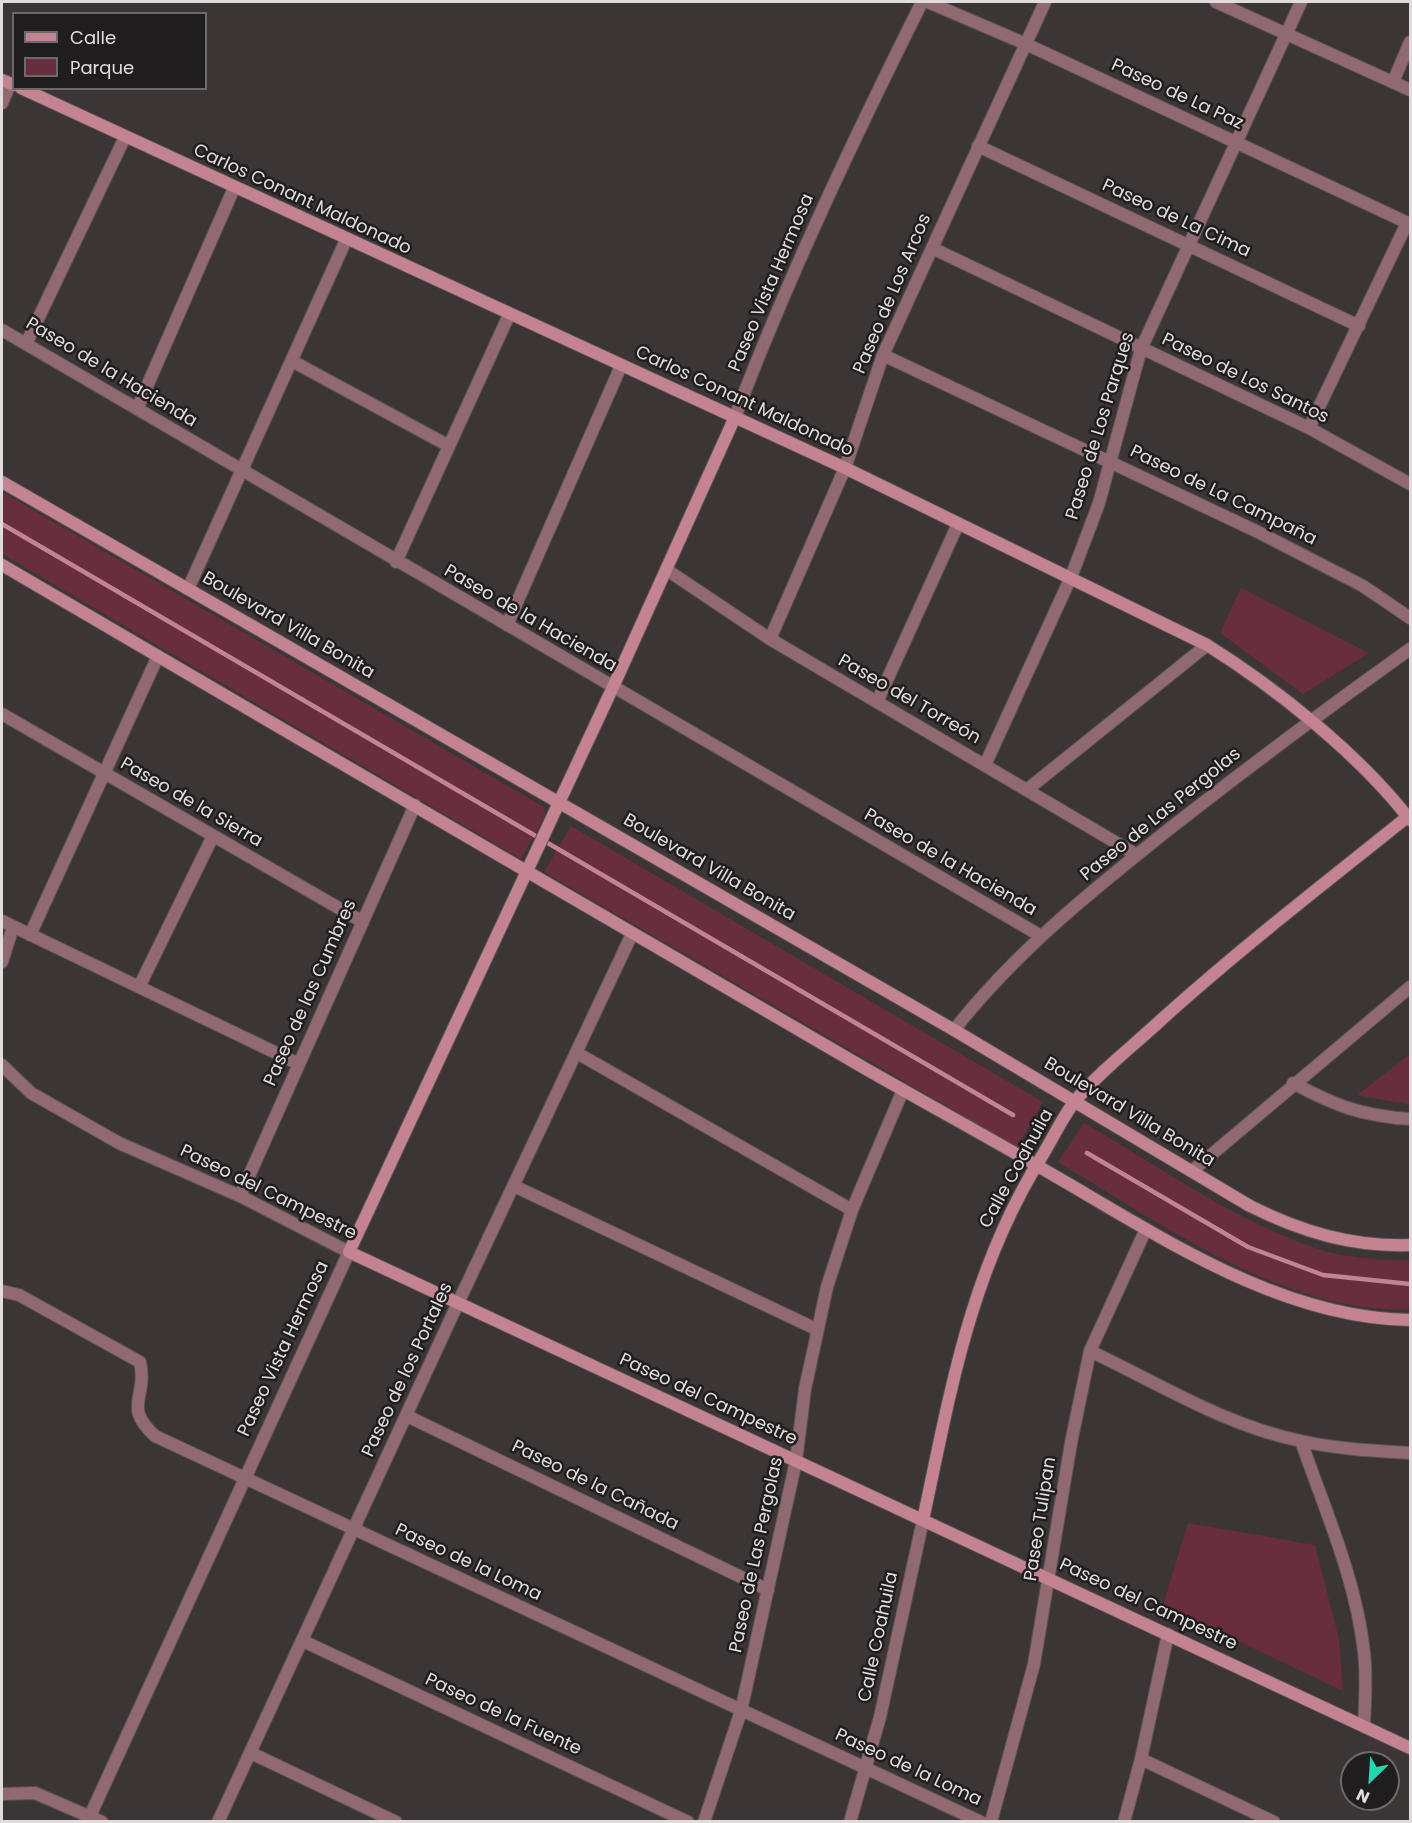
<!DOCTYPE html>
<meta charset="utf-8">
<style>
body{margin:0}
#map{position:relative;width:1412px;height:1823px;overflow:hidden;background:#3b3536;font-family:Poppins,sans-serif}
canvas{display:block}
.frame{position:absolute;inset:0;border:3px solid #e0dcdd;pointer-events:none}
.legend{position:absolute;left:12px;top:12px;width:195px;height:78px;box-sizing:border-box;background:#201d1e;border:2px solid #6d696a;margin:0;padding:8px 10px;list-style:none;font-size:18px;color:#e0dcdd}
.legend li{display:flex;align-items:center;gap:12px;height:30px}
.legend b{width:30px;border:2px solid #6d696a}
.north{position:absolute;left:1340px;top:1751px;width:60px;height:60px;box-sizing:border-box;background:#201d1e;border:2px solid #6d696a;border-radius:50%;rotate:205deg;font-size:16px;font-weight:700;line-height:24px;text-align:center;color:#e0dcdd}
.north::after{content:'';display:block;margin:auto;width:21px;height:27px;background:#26d5ae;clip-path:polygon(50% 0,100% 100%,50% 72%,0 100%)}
</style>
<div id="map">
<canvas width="1412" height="1823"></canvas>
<div class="frame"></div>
<ul class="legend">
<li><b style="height:8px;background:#c38390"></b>Calle</li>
<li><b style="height:16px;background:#682e3d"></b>Parque</li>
</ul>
<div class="north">N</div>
</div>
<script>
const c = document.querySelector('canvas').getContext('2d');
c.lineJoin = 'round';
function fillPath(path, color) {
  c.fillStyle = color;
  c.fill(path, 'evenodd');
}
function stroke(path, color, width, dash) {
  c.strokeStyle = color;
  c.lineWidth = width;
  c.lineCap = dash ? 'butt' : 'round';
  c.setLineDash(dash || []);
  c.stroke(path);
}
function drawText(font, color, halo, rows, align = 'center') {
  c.font = font + ' Poppins,sans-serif';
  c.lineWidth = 5;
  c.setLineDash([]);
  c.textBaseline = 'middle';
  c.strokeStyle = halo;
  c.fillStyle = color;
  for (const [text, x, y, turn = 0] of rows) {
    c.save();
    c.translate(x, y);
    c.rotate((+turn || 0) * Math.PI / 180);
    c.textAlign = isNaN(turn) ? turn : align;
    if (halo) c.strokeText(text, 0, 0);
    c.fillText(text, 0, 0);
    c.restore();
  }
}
fillPath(new Path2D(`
 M2,492L544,807L545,815L521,859L2,554Z
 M1241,588L1369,653L1303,694L1220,633Z
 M571,826L1043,1102L1017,1147L544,872Z
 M1410,1054V1105L1357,1095Z
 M1084,1123C1159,1166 1233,1220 1315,1248C1344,1258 1380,1260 1410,1261V1309C1287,1315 1160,1223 1058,1162Z
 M1188,1523L1315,1545L1339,1639L1343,1691L1163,1605Z`), '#682e3d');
stroke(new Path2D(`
 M2,524L1013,1115
 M1087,1153L1248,1247L1323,1275L1410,1284`), '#c38392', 4.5);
const street = new Path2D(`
 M928,2L1026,44L1410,224
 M1216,2L1410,90
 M1393,82L1410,42
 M2,103L10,84
 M978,146L1359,326
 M932,248L1309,428L1410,484
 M2,330L1041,936
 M26,344L125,137
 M883,355L1256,531L1363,586L1410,618
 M292,361L449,446
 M137,409L234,188
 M735,417C789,275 854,138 922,2
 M1309,428L1407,223
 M396,562L509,315
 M667,570L770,639L1137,855
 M188,589L346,240
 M507,625L621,366
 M770,639L845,468L883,355L1045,2
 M877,702L958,524
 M2,714L363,922
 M985,765L1071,577L1087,535L1099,503L1141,349L1301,2
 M1028,789L1207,645
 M2,921L299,1064
 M30,935L158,656
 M2,962L13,927
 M139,987L213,836
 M954,1030C1016,951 1095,888 1173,826C1251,765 1330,706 1410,649
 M577,1053L852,1210
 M2,1065L31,1093L119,1143L240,1196L349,1252L90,1816
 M1293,1083C1336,1106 1362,1116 1410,1119
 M1192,1171L1410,987
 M514,1186L816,1329
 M240,1196L415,805
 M2,1291L19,1295L140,1362C148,1398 122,1406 155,1436L981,1822
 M1090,1351C1158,1383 1226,1426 1301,1441C1336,1449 1375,1451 1410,1453
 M407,1416L768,1590
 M1301,1441C1325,1510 1356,1579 1364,1652C1367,1676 1365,1702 1364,1726
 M303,1641L688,1822
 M251,1753L396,1822
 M1141,1759L1274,1822
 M2,1794L35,1793L102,1822
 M218,1822L458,1303L632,934
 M704,1822L741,1711L796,1461L805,1389L827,1287L852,1210L903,1090
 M850,1822L880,1717L923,1520
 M991,1822L1034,1664L1071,1443L1090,1351L1146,1229
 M1124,1822L1141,1759L1168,1634`);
const secondary = new Path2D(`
 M2,80L14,85
 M21,88L845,468L1207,645C1276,688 1360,755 1410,820
 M735,417L613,687L349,1252L1410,1748
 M2,482L954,1030L1250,1206C1302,1232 1352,1247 1410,1245
 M2,565C290,733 577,902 866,1069C929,1105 993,1140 1055,1176C1164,1239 1281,1318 1410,1320
 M923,1520C951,1389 970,1272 1042,1156C1053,1138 1062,1118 1075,1101C1099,1072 1133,1046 1161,1020C1241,948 1326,882 1410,815`);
stroke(street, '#595354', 14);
stroke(secondary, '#595354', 14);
stroke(street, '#916971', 12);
stroke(secondary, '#c38390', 12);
drawText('18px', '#e0dcdd', '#201d1e', [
 ["Paseo de La Paz",1177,95,25],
 ["Carlos Conant Maldonado",302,200,25],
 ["Paseo de La Cima",1176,219,25],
 ["Paseo Vista Hermosa",772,283,-67],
 ["Paseo de Los Arcos",893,294,-67],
 ["Paseo de la Hacienda",111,373,31],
 ["Paseo de Los Santos",1245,379,26],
 ["Carlos Conant Maldonado",744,402,25],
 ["Paseo de Los Parques",1101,426,-73],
 ["Paseo de La Campaña",1223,496,26],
 ["Paseo de la Hacienda",530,619,30],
 ["Boulevard Villa Bonita",288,626,30],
 ["Paseo del Torreón",909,700,30],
 ["Paseo de la Sierra",191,803,30],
 ["Paseo de Las Pergolas",1161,815,-39],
 ["Paseo de la Hacienda",950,863,30],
 ["Boulevard Villa Bonita",709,868,30],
 ["Paseo de las Cumbres",311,993,-66],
 ["Boulevard Villa Bonita",1129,1113,31],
 ["Calle Coahuila",1017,1169,-61],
 ["Paseo del Campestre",268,1193,26],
 ["Paseo Vista Hermosa",284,1349,-65],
 ["Paseo de los Portales",408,1370,-65],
 ["Paseo del Campestre",708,1400,25],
 ["Paseo de la Cañada",595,1486,26],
 ["Paseo Tulipan",1041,1519,-81],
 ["Paseo de Las Pergolas",757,1555,-78],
 ["Paseo de la Loma",468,1563,25],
 ["Paseo del Campestre",1148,1605,25],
 ["Calle Coahuila",879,1637,-78],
 ["Paseo de la Fuente",503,1715,25],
 ["Paseo de la Loma",908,1768,25]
]);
</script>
